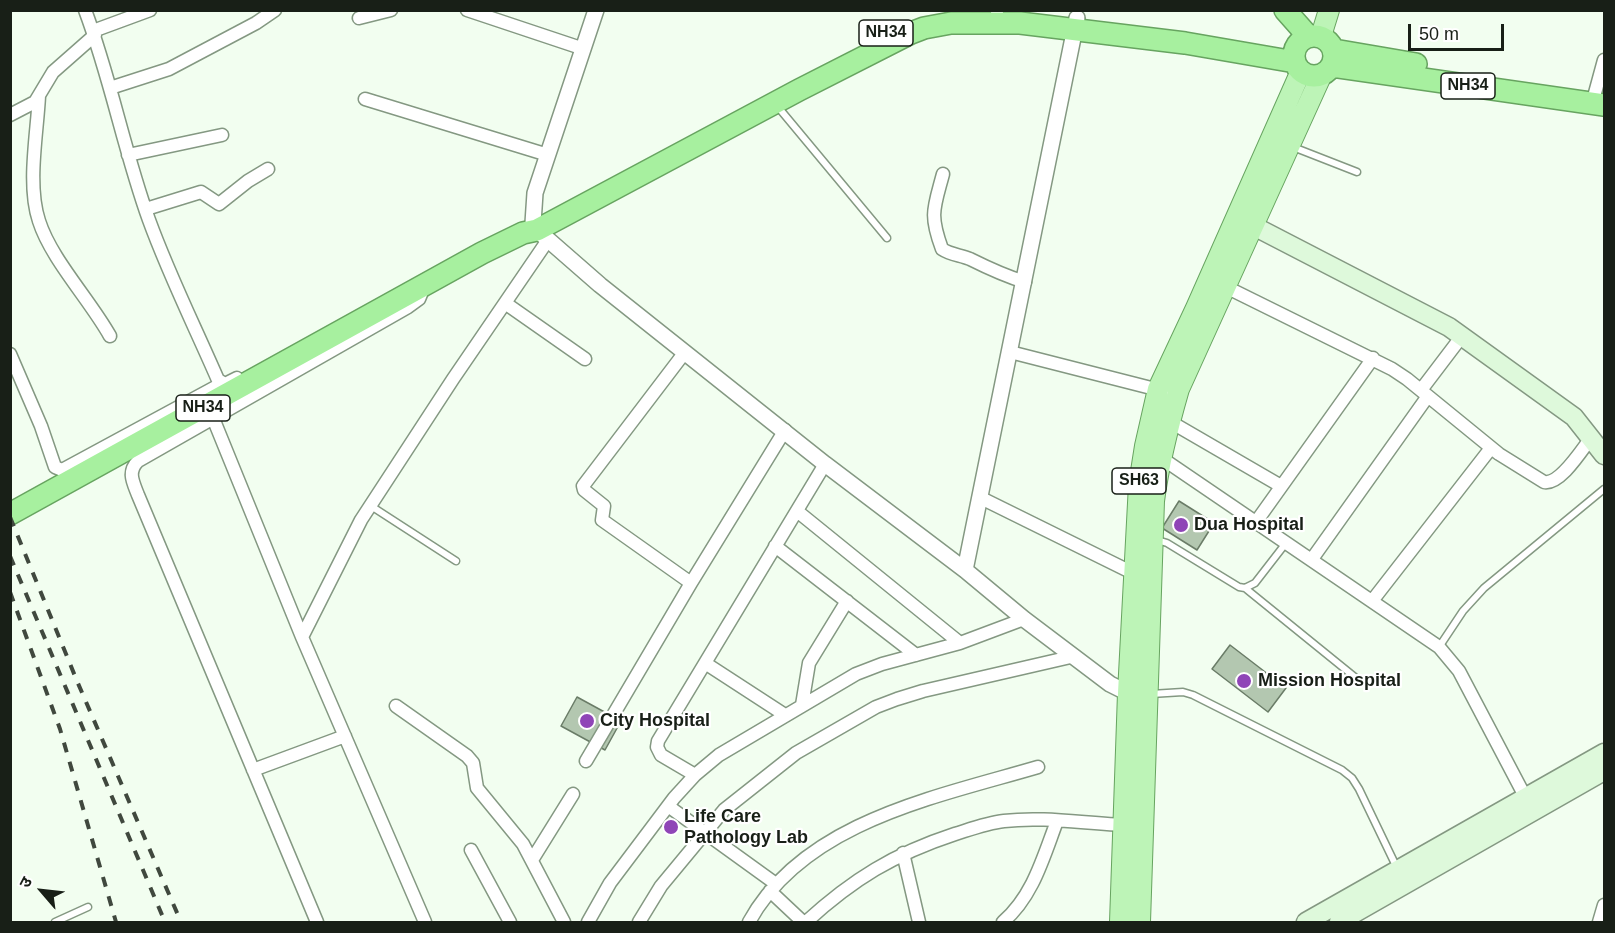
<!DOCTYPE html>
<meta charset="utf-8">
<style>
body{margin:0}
#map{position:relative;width:1615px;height:933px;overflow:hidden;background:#f2fef0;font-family:Helvetica,"Noto Sans Devanagari",sans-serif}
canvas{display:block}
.frame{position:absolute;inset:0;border:12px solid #181f17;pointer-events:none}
.north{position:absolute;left:12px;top:861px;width:60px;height:60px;-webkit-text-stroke:4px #fff;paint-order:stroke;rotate:298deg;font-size:16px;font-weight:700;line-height:24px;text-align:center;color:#181f17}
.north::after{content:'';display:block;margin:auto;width:21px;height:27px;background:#181f17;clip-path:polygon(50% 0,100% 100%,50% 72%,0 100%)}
.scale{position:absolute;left:1408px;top:24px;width:96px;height:27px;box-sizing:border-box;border:3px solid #181f17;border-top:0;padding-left:8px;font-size:18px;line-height:21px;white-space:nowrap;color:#181f17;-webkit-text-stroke:4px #fff;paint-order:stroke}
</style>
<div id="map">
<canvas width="1615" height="933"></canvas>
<div class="frame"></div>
<div class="north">उ</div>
<div class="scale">50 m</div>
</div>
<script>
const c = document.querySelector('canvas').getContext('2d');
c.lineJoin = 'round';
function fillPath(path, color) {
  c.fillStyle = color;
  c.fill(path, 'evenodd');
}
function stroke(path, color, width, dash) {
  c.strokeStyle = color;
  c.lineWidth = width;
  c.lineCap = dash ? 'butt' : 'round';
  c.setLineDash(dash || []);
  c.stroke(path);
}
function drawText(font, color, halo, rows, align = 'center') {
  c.font = font + ' Helvetica,sans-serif';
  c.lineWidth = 4.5;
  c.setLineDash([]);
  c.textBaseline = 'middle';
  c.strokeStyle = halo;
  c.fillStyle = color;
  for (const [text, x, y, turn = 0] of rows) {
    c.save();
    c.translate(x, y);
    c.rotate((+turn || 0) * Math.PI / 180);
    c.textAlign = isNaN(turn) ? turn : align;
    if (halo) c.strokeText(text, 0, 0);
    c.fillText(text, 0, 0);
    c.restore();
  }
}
const building = new Path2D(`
 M1179,501L1214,523L1197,550L1162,528Z
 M1230,645L1286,688L1268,712L1212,669Z
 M577,697L621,721L605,750L561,726Z`);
fillPath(building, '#b3c7b0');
stroke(building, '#6a7c67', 1.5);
const service = new Path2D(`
 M778,107L887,238
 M1293,147L1357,172
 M371,506L456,561
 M1157,540L1167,543L1239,587L1245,588L1255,583L1286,543
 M1245,588L1356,678
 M1439,647L1463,611L1484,588L1604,489
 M1151,694L1183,692L1193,695L1342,770L1352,778L1359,789L1397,868
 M55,922L88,907`);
const minor = new Path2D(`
 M85,10C111,79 124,151 149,220C169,275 195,327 218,380L225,384L237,378
 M467,10L584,49
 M997,12V10
 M359,18L391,10
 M93,31L150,10
 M110,88L169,69L256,23L275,10
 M39,96C37,135 27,185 39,221C51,259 90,300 110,336
 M365,99L548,155
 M1592,104L1604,60
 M10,115L35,102L53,72L95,35
 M128,155L222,135
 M943,174C934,208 929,214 942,249C951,255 961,255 970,259C988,268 1005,276 1025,282
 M146,209L201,192L219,204L248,181L268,169
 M1226,287L1392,369L1407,379L1499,454L1544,482C1560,485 1581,451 1591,438
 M505,303L585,359
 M685,352L583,486L584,490L604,506L602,520L691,583
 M1010,352L1163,391
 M10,354L41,426L55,467L62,470L221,384
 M1421,390L1462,336
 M213,418L302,637L425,922
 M1169,421L1281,486
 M1157,455L1439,647L1459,671L1529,804
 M979,497L1139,576
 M797,511L960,643
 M1256,522L1373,358
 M775,546L916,655
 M1312,559L1428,396
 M1372,601L1491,448
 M302,637L361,520L453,379L548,240
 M705,663L785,715
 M802,705L809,663L847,601
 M396,706L467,756L473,763L477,788L523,844L564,922
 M586,761L691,583L785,430
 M253,770L345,736
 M695,775L661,755L657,747L658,741L825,464
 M668,806L776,884
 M471,850L510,922
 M903,853L919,922
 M532,860L573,794
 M770,891L803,922
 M317,922L138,495C133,482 127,472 138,461L408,307L419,299L424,287
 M588,922L610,883L674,798L695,775L719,755L856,674L882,664L960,643L1024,619
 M639,922L661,886L724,810L796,753L876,707L897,699L923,691L1075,656
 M749,922C804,822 936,797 1038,767
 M806,922C853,879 894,854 955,834C971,829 987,823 1004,821C1044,816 1087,824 1128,825
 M1003,922C1033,896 1043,858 1057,821
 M1599,922L1604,905`);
const tertiary = new Path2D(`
 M596,10L535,193L533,223L537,230L600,285L825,464L965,570L1024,619L1110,684L1128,693L1138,694
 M965,570L1077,18`);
const secondary = new Path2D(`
 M1242,220L1449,327L1574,417L1604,455
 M1306,922L1604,753
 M1339,922L1604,771`);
const primary = new Path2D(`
 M1321,36L1329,10
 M1120,922L1128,693L1139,484L1145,446L1158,389L1196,308L1301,71
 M1140,922L1154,501C1159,462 1168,427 1179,389L1322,74`);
const trunk = new Path2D(`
 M1285,10L1308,36
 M1294 56a20 20 0 1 1 40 0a20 20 0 1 1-40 0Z
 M1334,50L1416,64
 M1332,66L1604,105
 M10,514L482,253L523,233L537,230L799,90L911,33L924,28L951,23H1020L1185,43L1295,62`);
stroke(service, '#849882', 9);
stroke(minor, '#849882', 15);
stroke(tertiary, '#849882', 18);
stroke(secondary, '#849882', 21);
stroke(primary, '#67a460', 22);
stroke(trunk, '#67a460', 24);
stroke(service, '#fff', 6);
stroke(minor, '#fff', 12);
stroke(tertiary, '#fff', 15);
stroke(secondary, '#def9db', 18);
stroke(primary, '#bdf4b7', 20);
stroke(trunk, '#a7f09f', 21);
stroke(new Path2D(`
 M10,517L77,681L181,922
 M10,556L165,922
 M10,592L60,729L116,922`), '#40483e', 4, [10, 10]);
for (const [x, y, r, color] of [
 [1181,525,8,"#8f45b7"],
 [1244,681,8,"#8f45b7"],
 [587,721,8,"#8f45b7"],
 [671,827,8,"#8f45b7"]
]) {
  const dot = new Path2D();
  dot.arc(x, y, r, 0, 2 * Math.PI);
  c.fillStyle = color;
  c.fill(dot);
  stroke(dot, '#fff', 2);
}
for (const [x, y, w] of [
 [886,33,54],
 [1468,86,54],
 [203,408,54],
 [1139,481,54]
]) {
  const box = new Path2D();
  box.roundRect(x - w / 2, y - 13, w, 26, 4.5);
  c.fillStyle = '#fff';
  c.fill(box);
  stroke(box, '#181f17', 1.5);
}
drawText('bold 16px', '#181f17', null, [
 ["NH34",886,33],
 ["NH34",1468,86],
 ["NH34",203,408],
 ["SH63",1139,481]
]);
drawText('bold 18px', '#181f17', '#fff', [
 ["Dua Hospital",1194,525],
 ["Mission Hospital",1258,681],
 ["City Hospital",600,721],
 ["Life Care",684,817],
 ["Pathology Lab",684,838]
], 'left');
</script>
